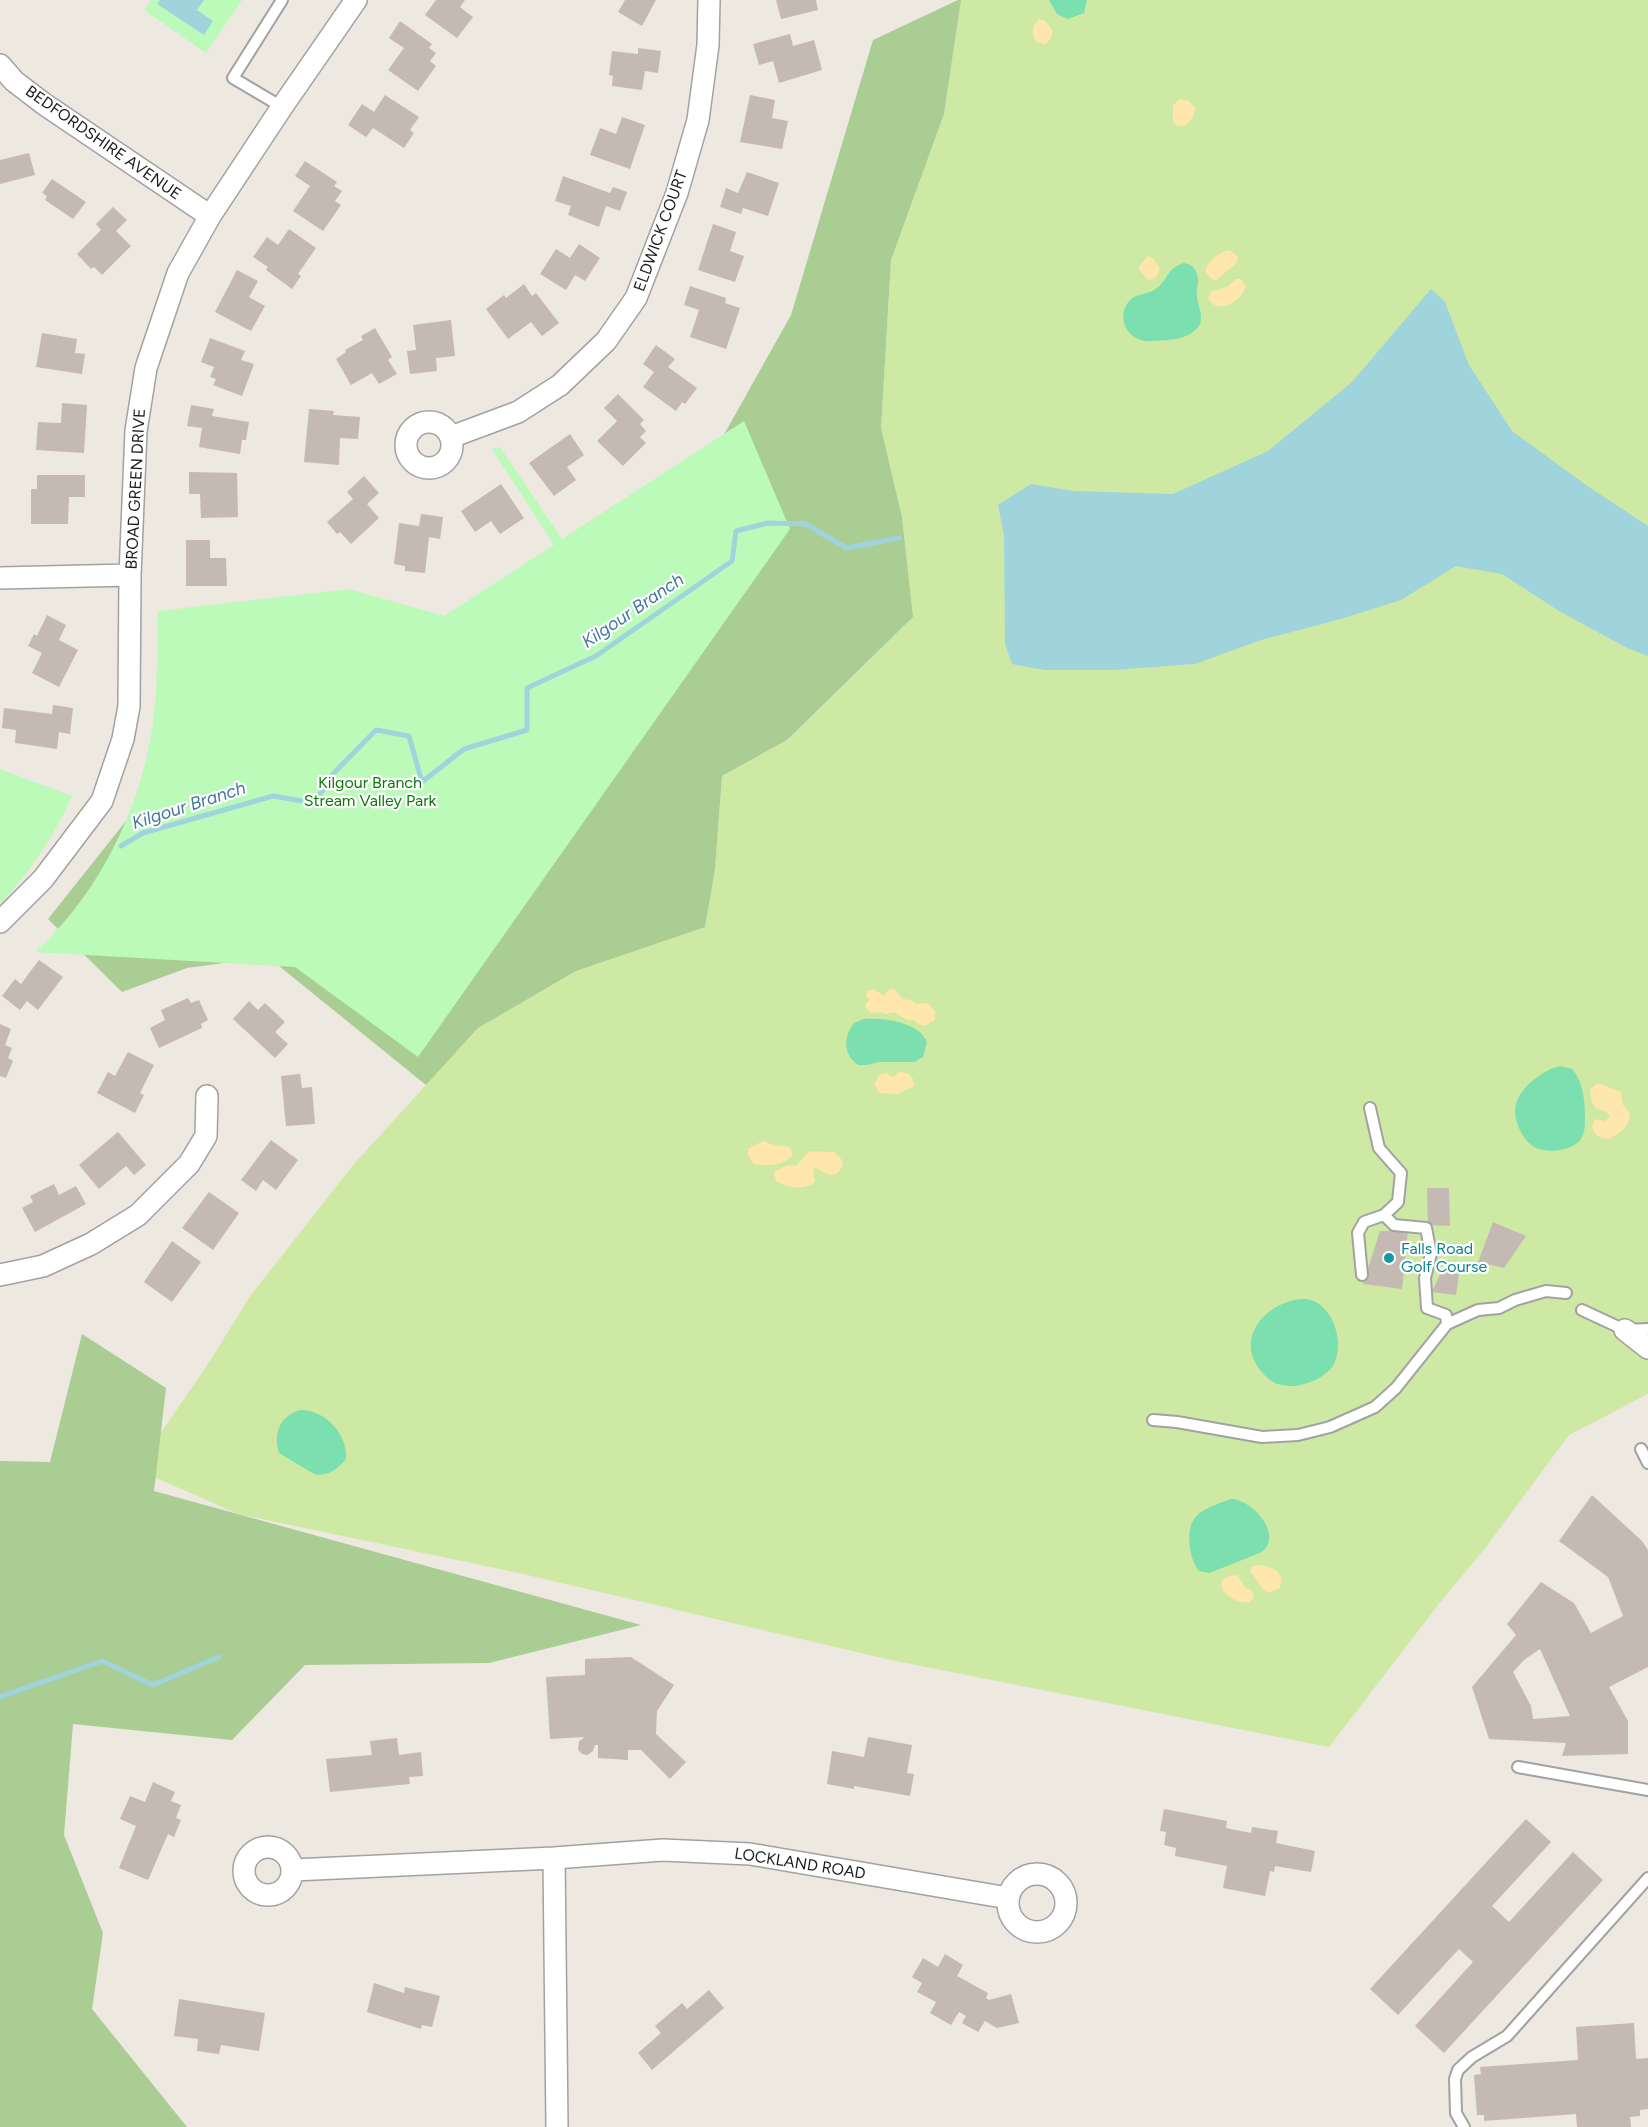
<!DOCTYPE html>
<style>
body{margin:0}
canvas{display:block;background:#ede8e0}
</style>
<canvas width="1648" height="2127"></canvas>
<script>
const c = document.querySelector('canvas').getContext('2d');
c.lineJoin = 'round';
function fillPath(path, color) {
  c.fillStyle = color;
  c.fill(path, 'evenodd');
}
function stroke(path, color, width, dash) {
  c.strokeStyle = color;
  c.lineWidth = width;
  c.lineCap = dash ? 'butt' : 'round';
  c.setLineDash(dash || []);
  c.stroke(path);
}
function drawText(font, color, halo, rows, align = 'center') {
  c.font = font + ' Figtree,sans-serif';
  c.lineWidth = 4.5;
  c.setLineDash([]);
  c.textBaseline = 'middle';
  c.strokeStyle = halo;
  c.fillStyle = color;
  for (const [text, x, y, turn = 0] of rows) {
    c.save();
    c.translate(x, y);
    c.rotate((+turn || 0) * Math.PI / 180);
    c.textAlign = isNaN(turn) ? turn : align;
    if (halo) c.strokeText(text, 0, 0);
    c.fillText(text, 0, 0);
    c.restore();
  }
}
fillPath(new Path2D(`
 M961,0H1648V1394L1569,1435L1486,1547L1438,1605L1329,1747L891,1660L519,1573L238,1514L136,1469L206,1367L251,1295L354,1164L478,1028L576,971L705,926L715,869L722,776L787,740L913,617L902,517L881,428L891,260L944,114Z`), '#cde9a4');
fillPath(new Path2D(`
 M958,0H961L944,114L891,260L881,428L902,517L913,617L787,740L722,776L715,869L705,927L576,971L478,1028L426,1085L268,957L187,968L122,992L48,919L149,792L441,634L712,456L791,315L873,40Z
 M82,1334L166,1388L154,1491L641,1625L489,1663L305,1665L232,1740L73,1724L64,1835L103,1933L92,2009L187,2127H0V1461L50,1462Z`), '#aacd94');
fillPath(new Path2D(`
 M1039,19L1045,21L1053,31L1050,40L1045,44L1036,42C1031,35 1032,25 1039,19Z
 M1180,99L1189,101L1195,108C1194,118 1186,130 1176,125L1173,121V105Z
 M1230,250L1238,257L1236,264L1216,280L1211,279L1205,271C1209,259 1218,253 1230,250Z
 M1148,256L1154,259L1160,268C1159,275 1155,279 1148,280L1139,270L1140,265Z
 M1236,279H1241L1246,286C1242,302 1217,316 1208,298L1212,291L1227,287Z
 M874,989L884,996L888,990L894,989L903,999L910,1000L917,1004L928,1003L935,1011V1020L924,1026L918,1024L914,1020H907L894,1012L887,1014L879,1012L871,1013L866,1008L865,1005L869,1001L866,995L868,991Z
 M899,1072L908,1073L913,1079L914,1086L897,1094L880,1093L874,1085L879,1075L886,1073L893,1077Z
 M1598,1083L1621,1092L1623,1105C1640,1118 1622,1133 1609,1139C1600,1139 1594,1135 1592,1127L1594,1121L1597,1119L1604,1121L1610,1118L1607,1112L1597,1109L1592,1103L1590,1089Z
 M763,1141C767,1142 769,1144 773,1145C782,1147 789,1142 793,1154C786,1166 766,1166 754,1164L748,1155V1149Z
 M811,1151L834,1152L842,1160L843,1165C833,1183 827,1172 815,1168L813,1170L815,1182C803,1191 788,1188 776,1181L774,1172L785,1166L797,1165L807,1153Z
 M1256,1565C1271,1566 1285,1570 1280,1588L1269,1593L1264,1590L1250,1571L1251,1567Z
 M1237,1575L1245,1587L1253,1592L1254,1597L1250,1602C1227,1605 1206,1577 1237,1575Z`), '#ffe6ac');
fillPath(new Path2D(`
 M151,0H242L206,53L144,10Z
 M744,421L790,529L418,1057L295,967L35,952C101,892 143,804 154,716C158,681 157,645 158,611L349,589L444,616L554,545L492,449L500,447L562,539Z
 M0,769L72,796C54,837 31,871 0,904Z`), '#bcfaba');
fillPath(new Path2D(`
 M1049,0H1087L1084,13L1068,19L1057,14Z
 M1184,263C1190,264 1195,267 1197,274C1200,281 1196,289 1197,296C1197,304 1202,311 1201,319C1201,322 1200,325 1198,327C1187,341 1166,340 1151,341C1131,343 1116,322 1127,304C1134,292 1149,296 1158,287C1170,277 1166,269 1184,263Z
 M864,1019C884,1018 919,1022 927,1042L923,1057L914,1062H879L867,1065H858C843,1054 843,1037 854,1023Z
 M1560,1066L1572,1069C1583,1081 1585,1101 1585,1117C1585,1124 1585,1133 1581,1139C1573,1151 1547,1154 1534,1147C1529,1144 1525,1139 1522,1134C1513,1117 1512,1103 1525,1088C1534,1078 1547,1069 1560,1066Z
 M1303,1299C1331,1299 1346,1341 1334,1364C1326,1378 1305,1386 1290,1386C1278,1386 1269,1381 1262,1372C1233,1339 1266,1301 1303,1299Z
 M301,1410C325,1410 348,1434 346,1459C338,1469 327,1477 314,1474L279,1453C273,1433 280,1415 301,1410Z
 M1231,1499C1252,1499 1284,1535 1262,1552L1217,1570L1209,1573L1199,1571C1193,1563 1192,1558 1190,1548C1185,1513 1204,1509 1231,1499Z`), '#7cdfaf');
fillPath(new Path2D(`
 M160,0H204L197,10L213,21L204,35L157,4Z
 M1431,289L1445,302L1469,365L1512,431L1586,485L1648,526V656L1627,648L1559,611L1502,574L1456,566L1401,600L1341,619L1261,640L1195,664L1113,670H1045L1012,664L1005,644L1004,536L998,505L1031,484L1074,491L1173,494L1268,451L1352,382Z`), '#9fd4dc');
stroke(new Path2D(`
 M121,846L143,833L273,796L314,803L334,773L376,730L409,736L422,782L464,749L527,730V688L596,656L732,561L736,531L768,523L806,524L846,548L899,538
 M0,1697L102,1661L153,1685L219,1657`), '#9fd4dc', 5);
fillPath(new Path2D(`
 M436,0H465L460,7L473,17L457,38L425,15Z
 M625,0H656L642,26L618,12Z
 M776,0H816L818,10L781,19Z
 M400,21L432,44L429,48L436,53L430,61L436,66L418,91L388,70L404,48L389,38Z
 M790,34L793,46L814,40L822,70L779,83L773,61L759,65L753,44Z
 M638,48L661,51L658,73L645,71L642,90L612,86L613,76L609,75L612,51L638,54Z
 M385,95L419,117L410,130L414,133L404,148L373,128L366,137L348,125L362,104L374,112Z
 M750,95L775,100L772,118L788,121L782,149L740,142Z
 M622,117L645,125L630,169L590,155L600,128L616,134Z
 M29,153L35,175L0,184V160Z
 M305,161L337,182L334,186L342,191L335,201L341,205L323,231L293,211L310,186L295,176Z
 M747,172L779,183L768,216L743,208L741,214L720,207L726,188L738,193Z
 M563,176L610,193L613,187L627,192L620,211L606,206L599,227L568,215L571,206L555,201Z
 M52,179L86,202L73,219L45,200L47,196L42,193Z
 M113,207L127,220L116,231L131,246L102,275L94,267L91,269L77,254L101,230L96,224Z
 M713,224L736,232L730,251L744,256L735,282L698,270Z
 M289,229L316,248L298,274L301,276L292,289L266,270L268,267L253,257L267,237L278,245Z
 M579,244L600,258L585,281L575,275L566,290L540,274L556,249L570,258Z
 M237,270L258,281L249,297L265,306L251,331L215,312Z
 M524,284L532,296L536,293L559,323L542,336L531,322L508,339L486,309L504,295L506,298Z
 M690,286L726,298L725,303L740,308L726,349L690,337L699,310L684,305Z
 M451,320L455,356L436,358L437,371L410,374L407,351L416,350L413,325Z
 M375,328L392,357L388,360L397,374L379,384L372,373L351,385L336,359L346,352L345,350L363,340L361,336Z
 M42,333L77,339L75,353L85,354L82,374L36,367Z
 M210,338L245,351L241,360L254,364L242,396L213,385L216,379L210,377L214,367L201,362Z
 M656,345L675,359L668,367L697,388L685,404L682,402L676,411L643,387L654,372L643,364Z
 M618,394L644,420L640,424L646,431L640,437L646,443L623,466L597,441L617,421L604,408Z
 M62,403L87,405L84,453L36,450L38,422L61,423Z
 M191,405L214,409L212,416L249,422L246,440H242L240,454L199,447L202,428L187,426Z
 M309,409L334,411L333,415L360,417L358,439L340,438L339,465L304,462Z
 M570,434L584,455L567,467L576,480L554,496L529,463Z
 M189,472L237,473L238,517L201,518L200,494H189Z
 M37,475H85V497H69L68,524H31V489H37Z
 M364,476L379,493L367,504L379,518L351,544L340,532L337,534L327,522L353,499L347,492Z
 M501,484L524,518L500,534L491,521L475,532L461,511Z
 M421,514L443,517L440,539L429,537L425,573L405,571V566L394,564L399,523L419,526Z
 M186,540H210V558H226L227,586H186Z
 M47,615L66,625L59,640L78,650L59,687L32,673L42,653L28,646L34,634L37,636Z
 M53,705L73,708L70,734L59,732L57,749L15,743L16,730L2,728L4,708L52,714Z
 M39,960L63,977L38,1010L27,1001L20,1010L2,996L15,979L21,984Z
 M188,998L191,1003L199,1000L208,1020L201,1024L202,1028L159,1048L150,1028L165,1020L161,1010Z
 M249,1001L258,1010L265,1003L285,1022L275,1032L288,1044L275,1058L233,1019Z
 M0,1024L11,1029L5,1045L12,1048L8,1058L13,1061L6,1078L0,1076Z
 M128,1052L154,1065L140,1093L144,1095L135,1113L97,1093L108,1072L115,1076Z
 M300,1074L302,1088L312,1087L315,1124L286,1126L281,1076Z
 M118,1132L146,1165L134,1175L126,1166L99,1189L79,1165Z
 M271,1140L298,1160L276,1190L263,1180L256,1191L241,1180Z
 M54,1184L59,1195L76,1186L86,1204L35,1232L22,1208L33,1202L30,1196Z
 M1427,1188H1449L1450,1226L1428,1225Z
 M209,1192L239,1213L213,1250L182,1228Z
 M1493,1222L1526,1236L1504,1268L1478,1262Z
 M1380,1231H1408L1402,1289L1363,1284Z
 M172,1241L201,1262L172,1302L144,1282Z
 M1442,1270L1459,1274L1456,1295L1432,1292Z
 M1592,1495L1642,1541L1648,1550V1667L1609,1687L1628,1721V1754L1562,1756L1566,1743L1489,1739L1472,1687L1516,1635L1507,1624L1541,1582L1574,1603L1591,1633L1623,1616L1608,1577L1559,1541ZM1540,1649L1570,1716L1533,1719L1531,1706L1513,1672L1524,1660Z
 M631,1657L674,1685L657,1711L656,1734L686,1762L670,1779L641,1750H628V1760L598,1758V1745H595L593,1751L588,1755L582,1754L578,1750L579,1741L585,1737L550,1739L546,1677L585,1675V1659Z
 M868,1737L912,1745L907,1773L914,1774L910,1796L854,1786V1789L827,1784L832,1751L864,1757Z
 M397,1738L399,1755L421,1752L423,1776L409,1777L410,1784L330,1792L326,1759L372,1755L370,1741Z
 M153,1782L175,1792L171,1801L181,1805L176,1818L181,1820L174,1837L168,1834L148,1880L119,1868L136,1826L120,1819L130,1796L145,1802Z
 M1164,1809L1227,1821L1226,1828L1251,1833L1252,1827L1278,1831L1276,1843L1315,1851L1311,1872L1275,1866L1274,1872L1270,1871L1265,1896L1223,1888L1227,1866L1175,1856L1176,1848L1164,1845L1166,1832L1160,1831Z
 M1526,1819L1551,1842L1492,1906L1509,1922L1573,1852L1603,1880L1444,2053L1415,2026L1473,1962L1459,1949L1398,2015L1370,1989Z
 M945,1954L963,1965L957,1976L988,1993L986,1998L989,2000L1011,1994L1019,2023L997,2028L985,2021L978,2032L962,2023L966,2016L959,2012L951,2025L930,2013L936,2002L917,1992L922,1983L912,1977L923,1958L938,1967Z
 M374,1983L404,1993L405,1987L440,1996L432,2027L422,2025L421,2029L367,2012Z
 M709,1990L724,2008L652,2070L638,2053L661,2033L655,2026L682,2003L687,2009Z
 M179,1999L265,2013L259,2051L221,2045L219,2054L197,2051L198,2039L174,2036Z
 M1634,2023L1636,2059L1648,2058V2109L1640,2110V2116L1630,2117L1631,2127H1577L1576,2114L1484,2121V2115H1477L1474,2075L1481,2074L1480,2067L1578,2060L1576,2027Z`), '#c5b9b4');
const service = new Path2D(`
 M282,0L233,78L282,107
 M1362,1275L1358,1233L1364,1222L1384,1215L1398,1202L1401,1173L1379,1148L1370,1108
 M1582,1310L1625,1330L1648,1329
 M1447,1324L1478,1310L1499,1308L1515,1300L1546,1291L1566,1293
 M1153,1420L1177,1422L1262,1437L1298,1435L1330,1427L1375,1407L1396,1388L1447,1324L1446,1315L1427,1308L1425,1278L1431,1254L1426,1228L1394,1225L1384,1215
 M1641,1449L1648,1463
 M1518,1767L1648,1790
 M1464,2127L1456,2113L1455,2079L1458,2070L1472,2057L1507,2036L1648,1878`);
const minor = new Path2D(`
 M0,65L14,81L44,104L210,216
 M406 445a23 23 0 1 1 46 0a23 23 0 1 1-46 0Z
 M451,437L518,412L560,385L606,341L636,298L677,193L698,120L708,45L709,0
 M0,578L130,575
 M0,922L43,879L102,801L123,739L129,706L130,575L136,431L146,368L178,273L210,216L282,107L356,0
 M0,1275L43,1266L91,1244L138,1215L189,1164L206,1136L207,1096
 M1625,1330L1648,1348
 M244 1871a24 24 0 1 1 48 0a24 24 0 1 1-48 0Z
 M554,1858L557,2127
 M293,1870L554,1858L663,1850L750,1854L1008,1898
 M1008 1903a29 29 0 1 1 58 0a29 29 0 1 1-58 0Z`);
stroke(service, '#a2a2a2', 14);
stroke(minor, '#a2a2a2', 24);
stroke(service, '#fff', 10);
stroke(minor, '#fff', 21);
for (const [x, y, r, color] of [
 [1389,1258,6,"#0f9aa8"]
]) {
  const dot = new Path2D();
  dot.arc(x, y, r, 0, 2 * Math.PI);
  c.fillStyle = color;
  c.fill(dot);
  stroke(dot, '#fff', 2);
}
drawText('16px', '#1b1b1b', '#fff', [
 ["BEDFORDSHIRE AVENUE",103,143,35],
 ["ELDWICK COURT",661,231,-70],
 ["BROAD GREEN DRIVE",136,489,-87],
 ["LOCKLAND ROAD",800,1864,9]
]);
drawText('16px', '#0b7909', '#fff', [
 ["Kilgour Branch",370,783],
 ["Stream Valley Park",370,801]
]);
drawText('16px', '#0d838f', '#fff', [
 ["Falls Road",1401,1249],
 ["Golf Course",1401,1267]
], 'left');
drawText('italic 18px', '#42789c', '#fff', [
 ["Kilgour Branch",633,611,-34],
 ["Kilgour Branch",189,806,-18]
]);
</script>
